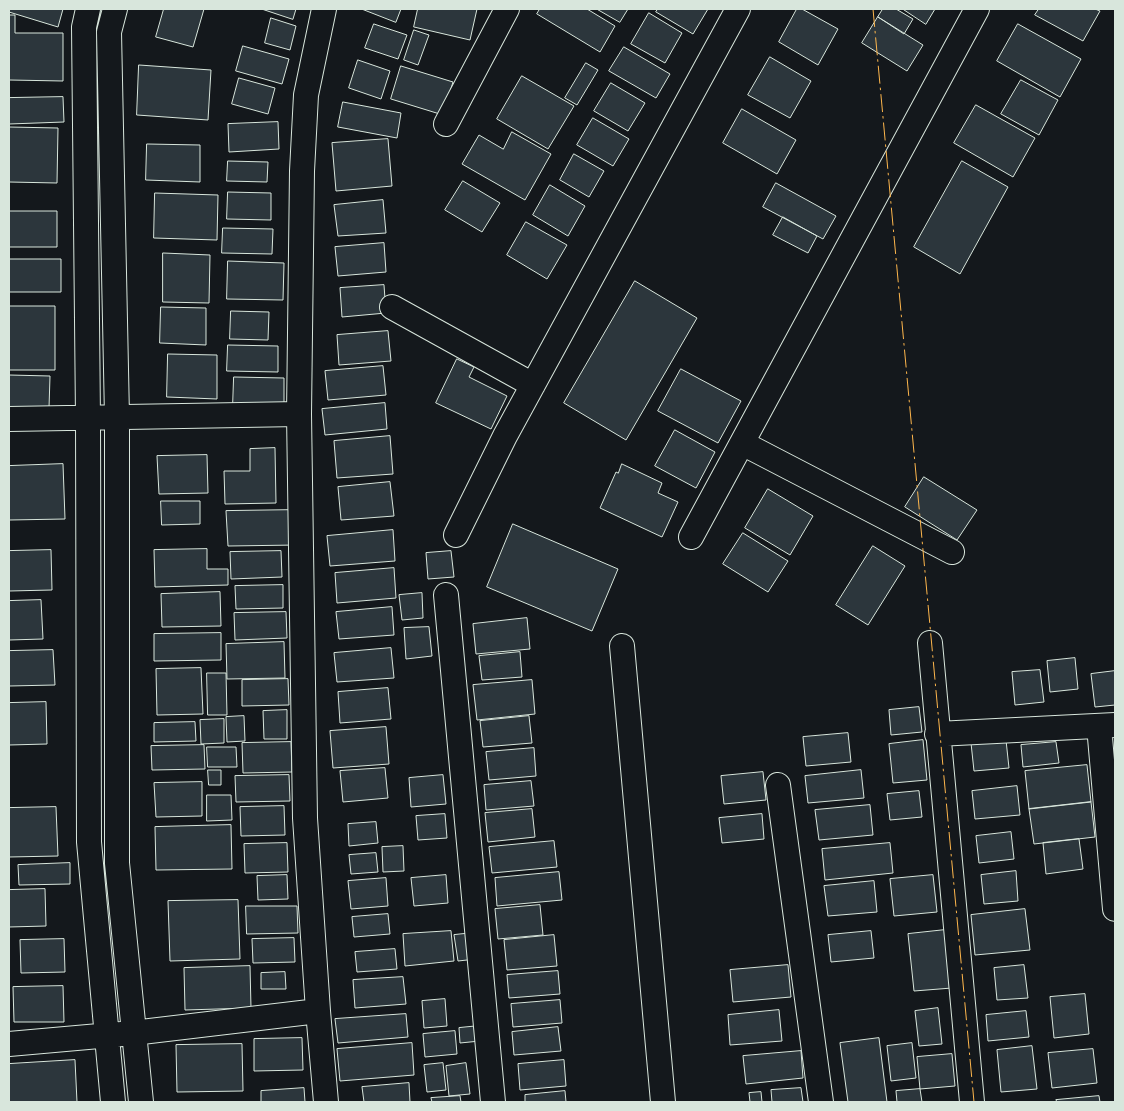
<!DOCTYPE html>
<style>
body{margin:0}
#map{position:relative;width:1124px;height:1111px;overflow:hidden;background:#14181c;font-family:"Work Sans",sans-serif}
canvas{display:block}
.frame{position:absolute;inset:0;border:10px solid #d8e6dc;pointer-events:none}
</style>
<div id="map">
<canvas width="1124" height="1111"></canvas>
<div class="frame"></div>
</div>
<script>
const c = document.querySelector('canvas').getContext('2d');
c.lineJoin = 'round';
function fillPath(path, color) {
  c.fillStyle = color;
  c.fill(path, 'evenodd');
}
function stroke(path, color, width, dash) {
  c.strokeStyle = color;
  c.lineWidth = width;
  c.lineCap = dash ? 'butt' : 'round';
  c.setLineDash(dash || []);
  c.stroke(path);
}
const building = new Path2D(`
 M9,9H63L58,27L9,12Z
 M164,9H204L193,47L156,37Z
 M262,9H296L293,19Z
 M362,9H401L396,22Z
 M418,9H477L470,40L414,27Z
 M540,9H587L615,26L600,52L537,14Z
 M597,9H628L620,22Z
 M658,9H708L693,34L656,12Z
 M797,9H802L838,29L818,65L779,42Z
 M883,9H896L913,19L904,34L878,17Z
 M903,9H935L926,24Z
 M1039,9H1095L1100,11L1083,41L1035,15Z
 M649,13L682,33L665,63L631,44Z
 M9,15H15V33H63V81L9,80Z
 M878,17L923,45L907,71L862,43Z
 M271,18L296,26L290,50L265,43Z
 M374,24L407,35L398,59L365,48Z
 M1018,24L1081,59L1060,97L997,61Z
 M414,30L429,35L418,65L404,60Z
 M243,46L289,59L282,84L236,71Z
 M624,47L670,74L656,98L609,71Z
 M770,57L811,81L790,118L748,95Z
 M358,60L390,71L381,99L349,88Z
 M586,63L598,70L577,105L565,98Z
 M139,65L211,70L208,120L137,115Z
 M401,66L453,82L443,115L391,99Z
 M522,76L574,106L548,149L497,119Z
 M239,78L275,88L268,114L232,104Z
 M1021,80L1058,100L1039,135L1001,114Z
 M611,83L645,103L628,131L594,111Z
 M63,97L64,122L9,124V98Z
 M343,102L401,113L397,138L338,127Z
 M976,105L1035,138L1013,177L954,143Z
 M742,109L796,140L777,174L723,143Z
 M593,118L629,139L613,166L577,145Z
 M278,122L279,149L229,152L228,124Z
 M9,127L58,128L57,183L9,182Z
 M512,132L551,154L525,200L462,164L479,135L503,149Z
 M388,139L392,186L336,191L332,143Z
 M147,144L200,145V182L146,180Z
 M574,154L604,171L589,197L560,180Z
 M228,161L268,162L267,182L227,181Z
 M962,161L1008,187L960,274L914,247Z
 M463,181L500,203L482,232L445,210Z
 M776,183L836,216L823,239L763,207Z
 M550,185L585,206L568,236L533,215Z
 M228,192L271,193V220L227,219Z
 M155,193L218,195L217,240L154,238Z
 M383,200L386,233L338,236L334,205Z
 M9,211H57V247H9Z
 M783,217L817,236L808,253L773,235Z
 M526,222L567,245L547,279L507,255Z
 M223,228L273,229L272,254L222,253Z
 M384,243L386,272L338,276L335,247Z
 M163,253L210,255L209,303L163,302Z
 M9,259H61V292H9Z
 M228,261L284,263L283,300L227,299Z
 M635,281L697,318L626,440L564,403Z
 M384,285L386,313L342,317L340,288Z
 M9,306H55V370H9Z
 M161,307L206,308V345L160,343Z
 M231,311L269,312L268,340L230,339Z
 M388,331L391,361L339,365L337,335Z
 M228,345L278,346V372L227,371Z
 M168,354L217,355V399L167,397Z
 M457,359L474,367L469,377L507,396L491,429L436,403Z
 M383,366L386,395L328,400L325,371Z
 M681,369L741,401L718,443L658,411Z
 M9,375L50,376L49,408H9Z
 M234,377L284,378V408L233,406Z
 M385,403L387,429L325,435L322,409Z
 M675,430L715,452L696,488L655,466Z
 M390,436L393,474L337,478L334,441Z
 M275,448L276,503L225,504L224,471H250V449Z
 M207,455L208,493L159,494L157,456Z
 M63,464L65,519L9,520V466Z
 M622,464L662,483L658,493L678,502L662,537L600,508L616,472L618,473Z
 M924,477L977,510L957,540L905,507Z
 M390,482L394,516L341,520L338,487Z
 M768,489L813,516L790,555L745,528Z
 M161,501H200V524L162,525Z
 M296,510L297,545L228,546L226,511Z
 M513,524L618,569L592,631L487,587Z
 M393,530L395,561L330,566L327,536Z
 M743,533L788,561L768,592L723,564Z
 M873,546L905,566L868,625L836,605Z
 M207,549V569H228V585L155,587L154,550Z
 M51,550L52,590L9,591V551Z
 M281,551L282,577L231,579L230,552Z
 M451,551L454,577L428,579L426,553Z
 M394,568L396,598L337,603L335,573Z
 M283,585V608L236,609L235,586Z
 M220,592L221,626L162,627L161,594Z
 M422,593L423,618L402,620L399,595Z
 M41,600L43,639L9,640V601Z
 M392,607L394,635L339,639L336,612Z
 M286,612L287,638L235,640L234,613Z
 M527,618L530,649L476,654L473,624Z
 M429,627L432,656L406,659L404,628Z
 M221,633V660L154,661V634Z
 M284,642L285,678L227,679L226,644Z
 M391,648L394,678L337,682L334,653Z
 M53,650L55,685L9,686V651Z
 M520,652L522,677L482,680L479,656Z
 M1075,658L1078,689L1050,692L1047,661Z
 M201,668L203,714L157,715L156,669Z
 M1040,670L1044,702L1015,705L1012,672Z
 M1115,671V705L1095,707L1091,674Z
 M207,673H226L227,715H208Z
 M288,679L289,705L242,706V680Z
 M532,680L535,714L477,720L473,685Z
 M388,688L391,719L340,723L338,692Z
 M46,702L47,744L9,745V703Z
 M919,707L922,732L891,735L889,710Z
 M287,710V739H264L263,711Z
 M244,716L245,741L227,742L226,717Z
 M529,716L532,743L483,747L480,721Z
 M224,719V743L201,744L200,720Z
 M195,722L196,741L154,742V723Z
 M386,727L389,764L333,768L330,731Z
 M848,733L851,762L806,766L803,737Z
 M923,740L927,780L893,783L889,744Z
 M1006,740L1009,768L974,771L971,743Z
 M291,742L292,772L243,773L242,743Z
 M1056,742L1059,763L1023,767L1021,745Z
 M204,745L205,769L152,770L151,746Z
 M207,747H236L237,767H208Z
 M534,748L536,776L489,780L486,752Z
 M1087,765L1091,802L1029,809L1025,771Z
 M385,768L388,798L343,802L340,771Z
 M208,770H221V785H209Z
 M861,770L864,798L808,803L805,776Z
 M763,772L766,800L724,804L721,776Z
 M289,775L290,801L236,802L235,776Z
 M443,775L446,804L411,807L409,778Z
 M531,781L534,806L486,810L484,785Z
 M202,782V816L156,817L154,783Z
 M1017,786L1020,815L975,819L972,791Z
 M919,791L922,817L890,820L887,794Z
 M207,795H231L232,820L207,821Z
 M1091,802L1095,837L1034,844L1029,809Z
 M870,805L873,835L819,840L815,810Z
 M284,806L285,835L241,836L240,807Z
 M56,807L58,856L9,857V808Z
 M532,809L535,837L488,842L485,813Z
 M445,814L447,838L418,840L416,816Z
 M762,814L764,839L722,843L719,818Z
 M376,822L378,843L349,846L348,824Z
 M231,825L232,869L156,870L155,827Z
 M1011,832L1014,859L979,863L976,836Z
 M1079,839L1083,869L1046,874L1043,843Z
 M554,841L557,867L492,873L489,847Z
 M287,843L288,872L245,873L244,844Z
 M890,843L893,873L825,880L822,849Z
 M403,846L404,871L383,872L382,847Z
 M376,853L378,872L351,874L349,855Z
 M70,863V884L19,885L18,865Z
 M1016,871L1018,901L984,904L981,875Z
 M559,872L562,900L497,906L495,878Z
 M287,875L288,899L258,900L257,876Z
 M446,875L448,903L414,906L411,878Z
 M933,875L937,912L894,916L890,879Z
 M386,878L388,906L351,909L348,881Z
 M874,881L877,912L828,916L824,886Z
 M45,889L46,926L9,927V890Z
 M238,900L240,959L170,961L168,901Z
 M540,905L543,935L498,939L495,909Z
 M246,906H297L298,933L247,934Z
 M1025,909L1030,950L975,955L971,915Z
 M388,914L390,934L354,937L352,917Z
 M945,930L952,988L914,991L908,934Z
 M451,931L454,961L405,966L403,934Z
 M871,931L874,958L831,962L828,935Z
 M473,933L476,959L458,961L454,935Z
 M554,935L557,966L507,970L504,940Z
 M294,938L295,962L253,963L252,939Z
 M64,939L65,972L21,973L20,940Z
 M395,949L397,969L357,972L355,952Z
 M788,965L791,997L733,1002L730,970Z
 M1024,965L1028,998L997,1000L994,968Z
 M250,966L251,1008L185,1010L184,968Z
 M558,971L560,994L509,998L507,975Z
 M285,972L286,989H261V973Z
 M403,977L406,1004L355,1008L353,980Z
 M63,986L64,1022H14L13,987Z
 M1085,994L1089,1034L1054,1038L1050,997Z
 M445,999L447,1026L424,1028L422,1001Z
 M560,1000L562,1023L513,1027L511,1004Z
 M938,1008L942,1044L919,1046L915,1011Z
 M779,1010L782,1041L730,1045L728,1015Z
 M1026,1011L1029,1037L988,1041L986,1015Z
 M406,1014L408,1037L338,1043L335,1019Z
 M479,1026L480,1041L460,1043L459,1028Z
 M558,1027L561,1051L514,1055L512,1032Z
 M455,1031L457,1054L425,1057L423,1034Z
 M302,1038L303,1070L254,1071V1039Z
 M879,1038L887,1102H848L840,1043Z
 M412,1043L414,1075L340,1081L337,1049Z
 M912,1043L916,1078L891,1081L887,1046Z
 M242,1044L243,1091L177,1092L176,1045Z
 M1032,1046L1037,1089L1001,1092L997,1050Z
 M1093,1049L1097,1083L1052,1088L1048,1053Z
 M801,1051L803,1078L746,1084L743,1056Z
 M952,1054L955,1086L920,1089L917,1057Z
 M75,1060L77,1102H9V1064Z
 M564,1060L566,1086L520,1090L518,1064Z
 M443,1063L446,1090L427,1092L424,1065Z
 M466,1063L470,1094L449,1096L446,1066Z
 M409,1083L410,1102H364L362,1087Z
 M304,1088L305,1102H261V1091Z
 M801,1088L803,1102H772L771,1090Z
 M920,1089L922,1102H897L896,1091Z
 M565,1091L566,1102H525V1095Z
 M761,1092L762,1102H750L749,1093Z
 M460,1096L461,1102H432L431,1098Z
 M1099,1096L1100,1102H1057L1056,1100Z`);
fillPath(building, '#2c363c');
stroke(building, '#d8e6dc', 1);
const minor = new Path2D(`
 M88,9L84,27L88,418L89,842L113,1102
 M115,9L109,32L117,417V863L141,1102
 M324,9L306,95L302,171L299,414L305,818L318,1011L326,1102
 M446,124L507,9
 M392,307L533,385
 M9,419L299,414
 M742,443L952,552
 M456,535L505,436L738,9
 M691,537L977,9
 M446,595L493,1102
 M930,643L972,1102
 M622,646L663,1102
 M1099,726L1115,909
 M937,734L1115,725
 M778,785L821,1102
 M9,1044L133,1033L318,1011`);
stroke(minor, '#d8e6dc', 26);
stroke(minor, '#14181c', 24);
stroke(new Path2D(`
 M873,9L974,1102`), '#ffb74d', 1, [18, 4, 2.5, 4]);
</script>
